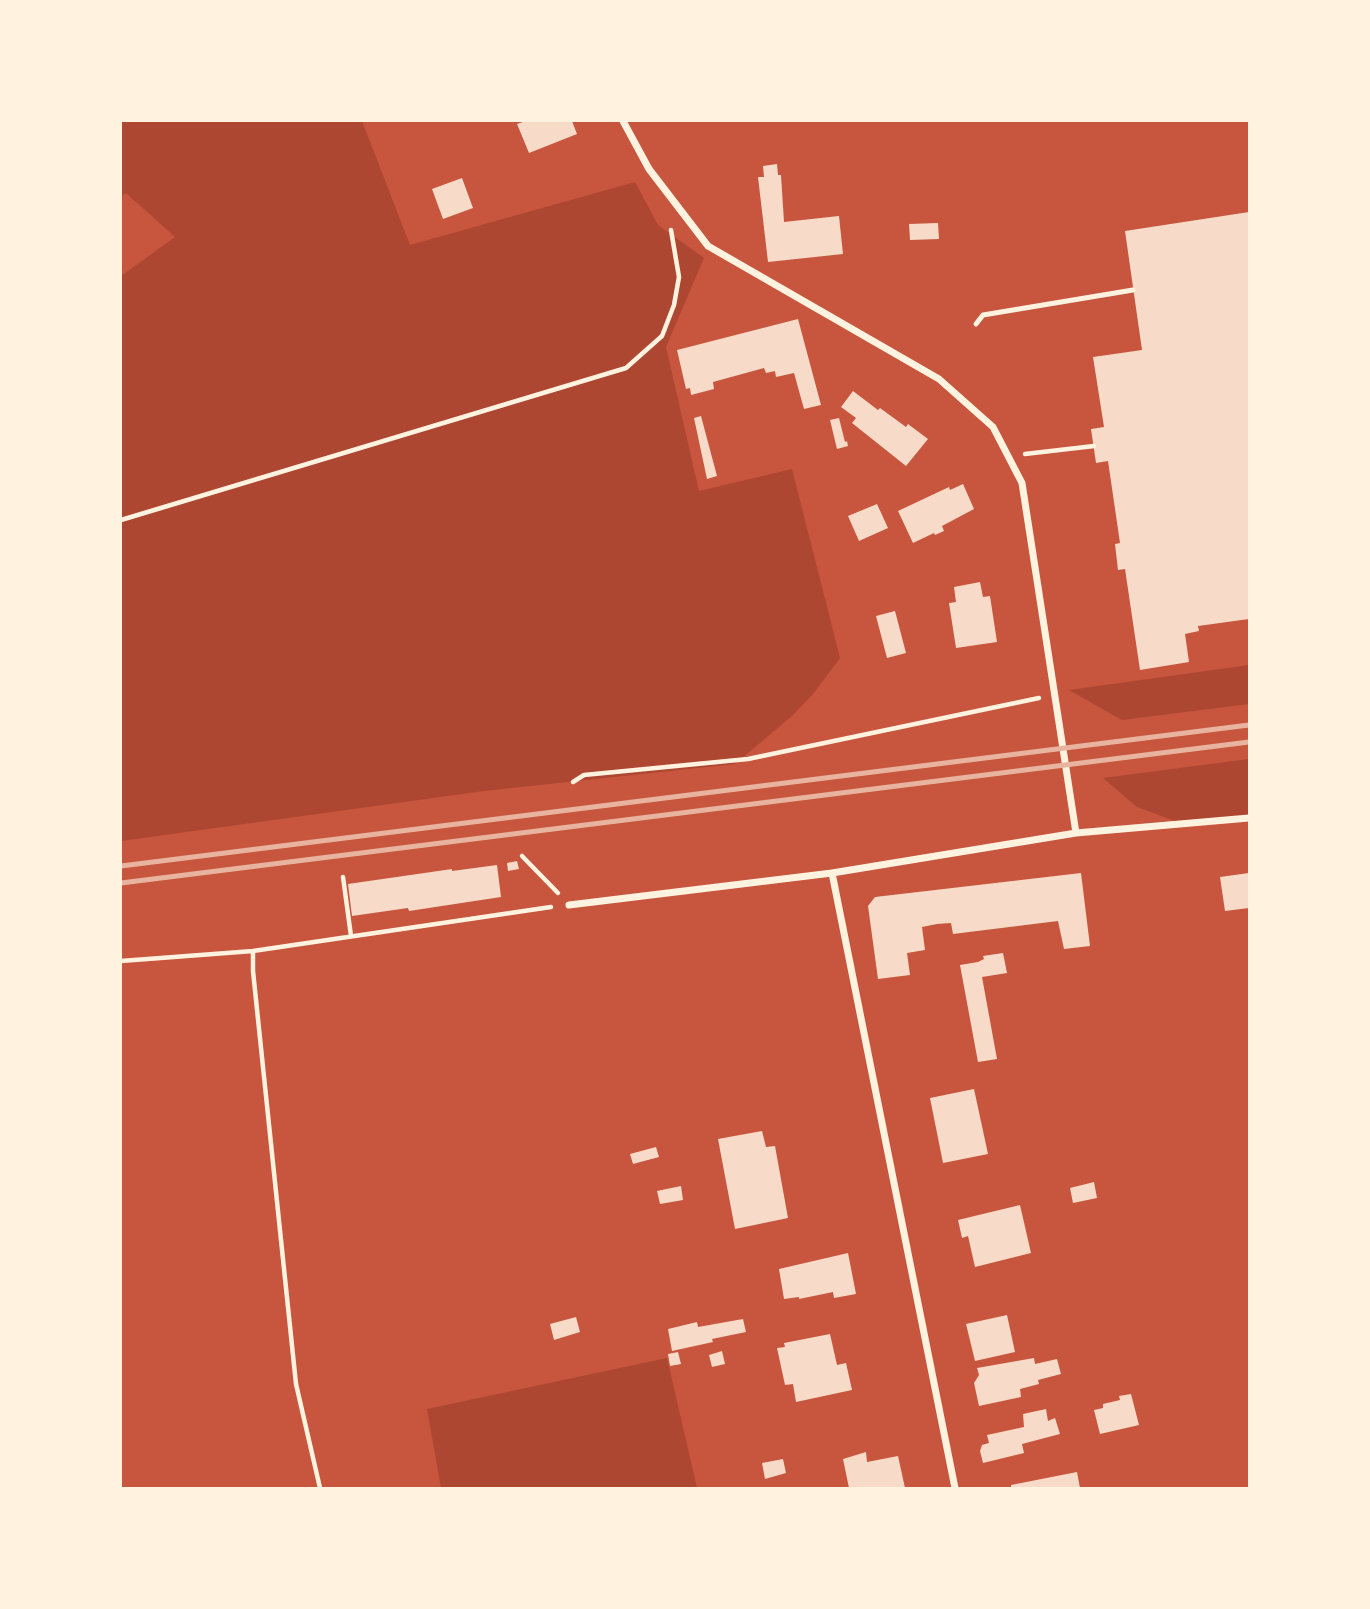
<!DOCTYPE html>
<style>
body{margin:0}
#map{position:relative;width:1370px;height:1609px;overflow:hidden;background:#c8553d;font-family:"IBM Plex Sans",sans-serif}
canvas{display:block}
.frame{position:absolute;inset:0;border:122px solid #fff3e0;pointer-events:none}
</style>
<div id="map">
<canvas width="1370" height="1609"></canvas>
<div class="frame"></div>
</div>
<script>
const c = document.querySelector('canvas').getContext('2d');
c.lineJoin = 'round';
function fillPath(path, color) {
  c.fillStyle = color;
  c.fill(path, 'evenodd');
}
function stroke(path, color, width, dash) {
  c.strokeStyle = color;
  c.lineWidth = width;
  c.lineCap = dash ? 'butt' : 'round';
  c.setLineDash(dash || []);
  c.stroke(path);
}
fillPath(new Path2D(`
 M121,121H362L410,245L635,182L658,225L704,258L666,347L699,491L792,469L840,658L813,694L792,716L735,764L484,791L121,841V276L175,237L126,193L121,196Z
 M1249,665V704L1122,720L1069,690Z
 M1249,759V818L1183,824L1137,807L1103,778Z
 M667,1358L697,1488H441L427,1409Z`), '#ae4732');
fillPath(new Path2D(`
 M526,121H572L577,134L529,153L517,124Z
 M777,164L778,175H781L784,222L839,216L843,254L768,262L758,177H764L763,166Z
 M462,178L473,208L443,219L432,189Z
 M1249,212V619L1198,626L1199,631L1185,634L1189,662L1140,670L1125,569L1118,570L1115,544L1120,543L1108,461L1096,463L1091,429L1104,427L1093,357L1142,350L1125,231Z
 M938,223L939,239L910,240L909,224Z
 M798,319L821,405L804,409L794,373L776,377L775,371L766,373L764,368L713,382L714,389L691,395L690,388L686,389L677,350Z
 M853,391L878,410L880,408L906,427L908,424L928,439L906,466L852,423L856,418L841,407Z
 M701,416L717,476L707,479L694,418Z
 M839,418L845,442L847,441L848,446L837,449L830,420Z
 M963,484L974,509L942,526L944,531L935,535L934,533L913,543L898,511L949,487L950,490Z
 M877,504L888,528L859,541L848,516Z
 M980,582L983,597L990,596L997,642L956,648L949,603L956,602L954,587Z
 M895,611L906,653L887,658L876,616Z
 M517,861L519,869L508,871L507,863Z
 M497,865L501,897L409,911L408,908L352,916L348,884L452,869V871Z
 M1081,873L1090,946L1064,949L1058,921L953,934L951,923L937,924L922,927L925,950L907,953L910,975L878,979L868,906L875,897Z
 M1249,873V908L1225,911L1220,877Z
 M1003,953L1007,973L982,977L997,1059L978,1062L960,965L978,962L984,959L983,956Z
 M974,1089L988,1154L943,1163L930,1098Z
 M762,1131L766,1147L775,1146L788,1218L735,1229L718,1139Z
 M656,1147L659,1157L633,1164L630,1154Z
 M1094,1182L1097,1198L1073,1203L1070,1188Z
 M681,1186L683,1200L660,1204L657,1191Z
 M1020,1205L1031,1253L975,1267L968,1236L962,1238L958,1220Z
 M848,1253L856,1294L834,1298L833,1292L799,1299V1297L784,1299L779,1269Z
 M1007,1315L1015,1352L975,1361L966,1324Z
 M576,1317L580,1332L554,1340L550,1324Z
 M743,1319L746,1332L712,1339L713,1342L672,1351L668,1329L697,1322L698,1327Z
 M830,1334L837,1365L846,1363L852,1390L796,1402L793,1384L785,1385L777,1348L785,1347L784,1343Z
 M722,1351L725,1364L712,1367L709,1355Z
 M678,1352L681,1364L670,1366L668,1354Z
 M1034,1358L1035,1364L1057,1359L1061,1374L1038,1380L1039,1384L1020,1389L1021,1397L979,1406L974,1383L979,1375L977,1368Z
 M1131,1394L1139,1425L1100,1434L1094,1410L1103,1408V1404L1120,1400L1119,1396Z
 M1046,1409L1048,1421L1055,1418L1060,1434L1022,1444L1024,1453L983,1463L980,1451L982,1445L989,1443L987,1435L1024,1427L1023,1414Z
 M866,1452L867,1462L898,1456L905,1488H849L843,1459Z
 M783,1459L786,1473L765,1479L762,1463Z
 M1077,1472L1080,1488H1011V1485Z`), '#f7dbc8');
stroke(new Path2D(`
 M1025,454L1094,446
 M121,520L626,368L662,336L674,305L679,277L671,230
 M573,782L584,775L748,759L1039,698
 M522,856L558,893
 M343,877L351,936
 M253,951V971L296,1384L320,1488
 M121,961L253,951L551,907`), '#fff3e0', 4.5);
stroke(new Path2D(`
 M976,324L983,315L1133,290`), '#fff3e0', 5);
stroke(new Path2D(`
 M623,121L649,169L708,246L939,379L993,427L1022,483L1076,833
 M832,873L955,1488
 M569,905L832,873L1076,833L1249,818`), '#fff3e0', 7);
stroke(new Path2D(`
 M121,866L1249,725
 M121,883L1249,742`), '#e9b49f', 5);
</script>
